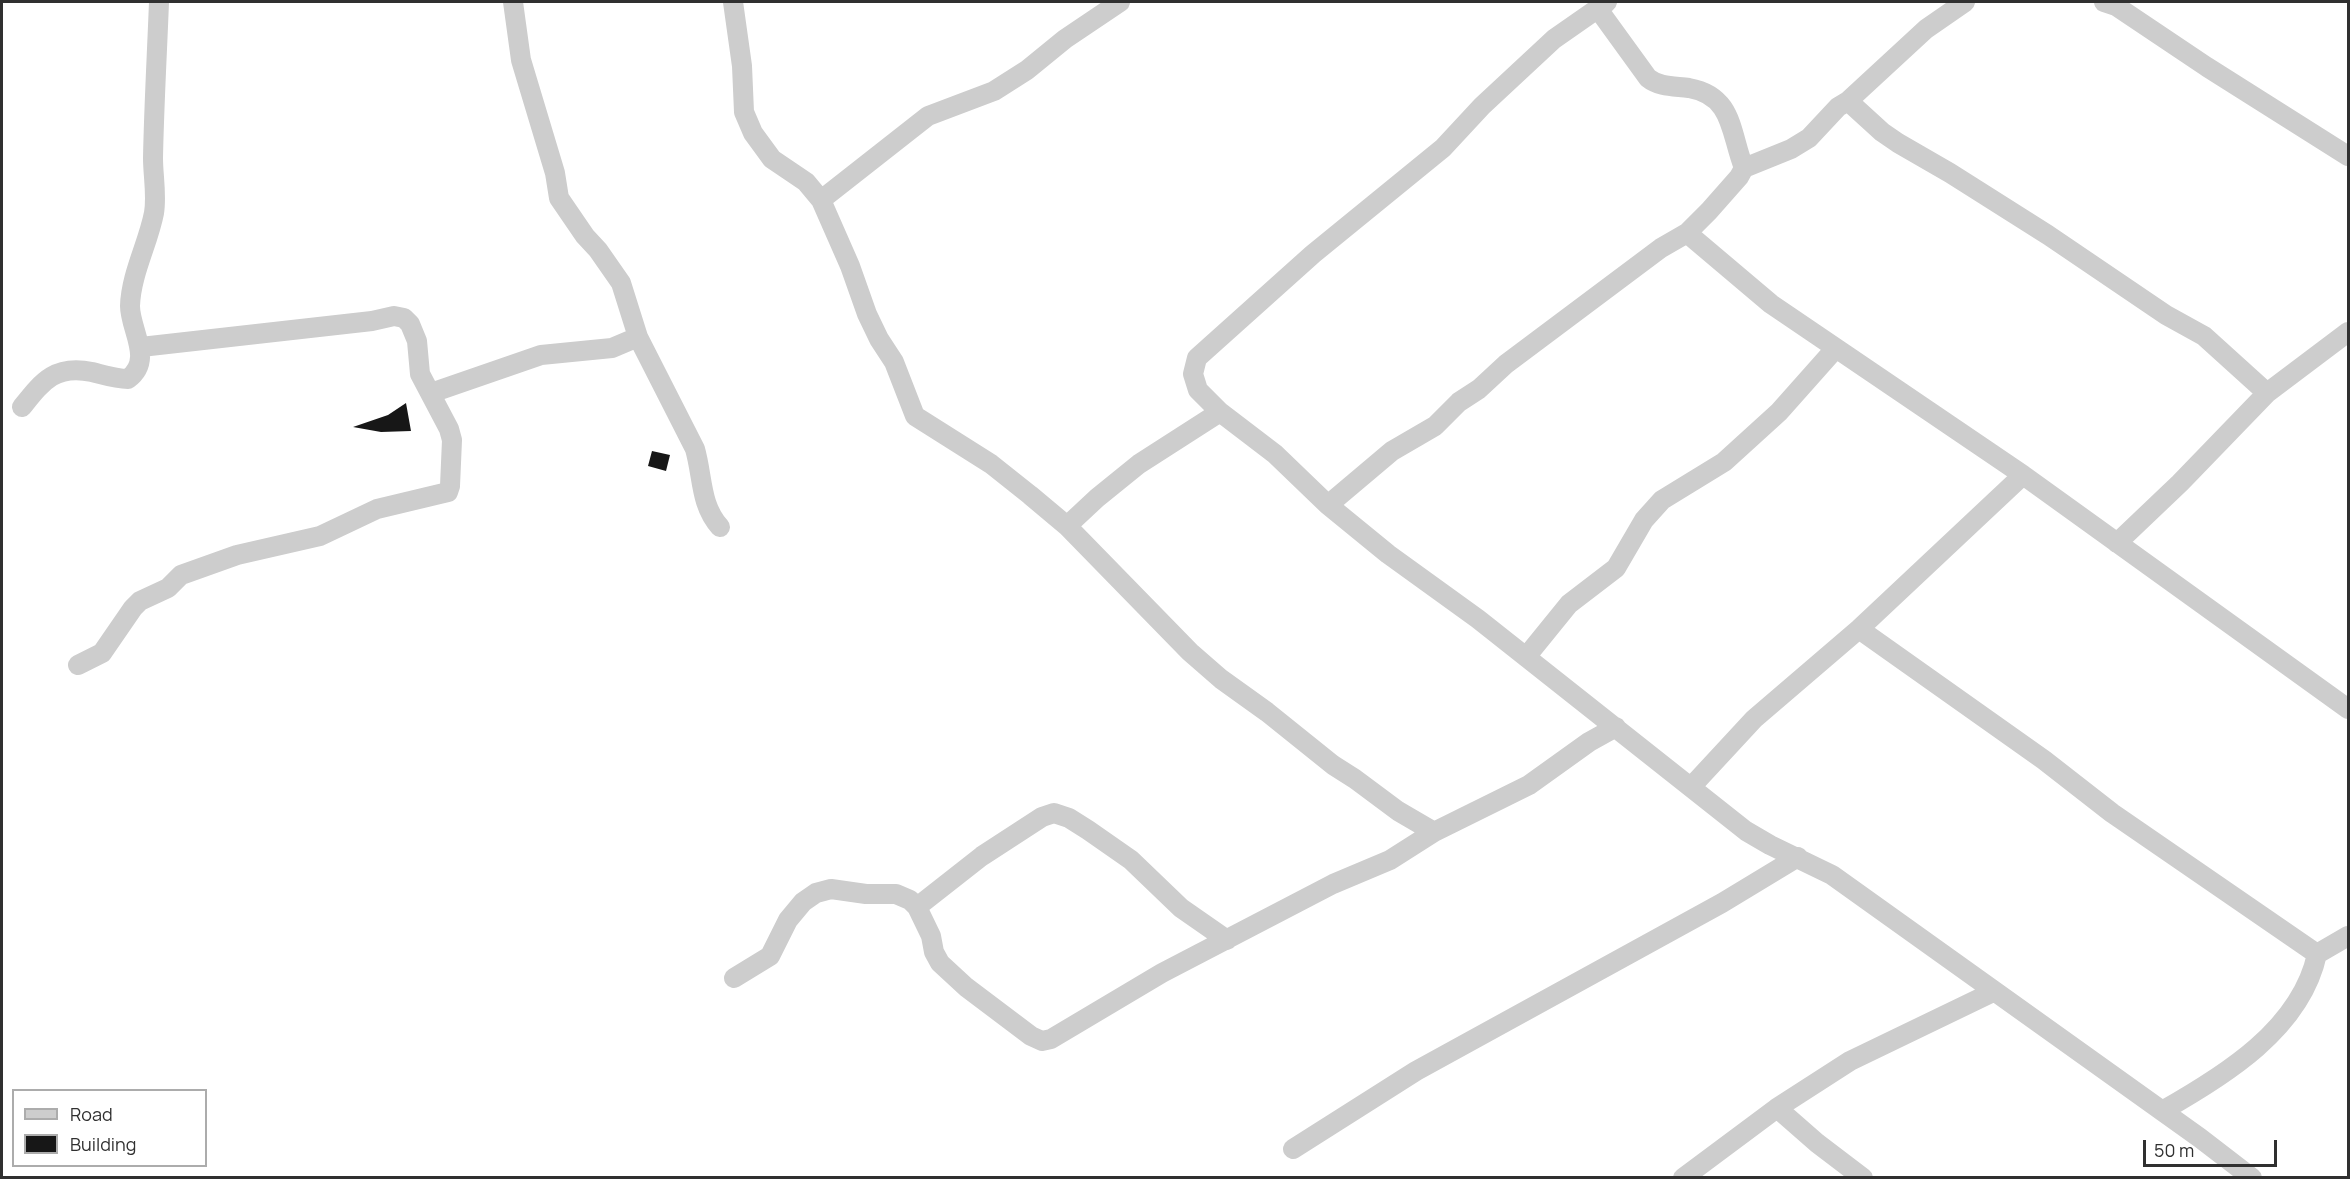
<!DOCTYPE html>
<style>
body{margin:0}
#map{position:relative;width:2350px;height:1179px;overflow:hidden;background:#fff;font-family:Manrope,sans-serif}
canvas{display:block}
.frame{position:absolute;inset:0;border:3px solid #303030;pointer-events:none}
.legend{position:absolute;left:12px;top:1089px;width:195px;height:78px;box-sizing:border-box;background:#fff;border:2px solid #acacac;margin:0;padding:8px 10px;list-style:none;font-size:18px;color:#303030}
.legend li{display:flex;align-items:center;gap:12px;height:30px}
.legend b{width:30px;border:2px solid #acacac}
.scale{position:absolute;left:2143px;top:1140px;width:134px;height:27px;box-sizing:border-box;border:3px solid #303030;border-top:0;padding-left:8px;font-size:18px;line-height:21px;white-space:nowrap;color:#303030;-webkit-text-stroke:4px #fff;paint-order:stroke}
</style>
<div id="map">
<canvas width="2350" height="1179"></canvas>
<div class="frame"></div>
<ul class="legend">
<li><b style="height:8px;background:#cdcdcd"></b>Road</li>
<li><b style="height:16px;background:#171717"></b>Building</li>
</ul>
<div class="scale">50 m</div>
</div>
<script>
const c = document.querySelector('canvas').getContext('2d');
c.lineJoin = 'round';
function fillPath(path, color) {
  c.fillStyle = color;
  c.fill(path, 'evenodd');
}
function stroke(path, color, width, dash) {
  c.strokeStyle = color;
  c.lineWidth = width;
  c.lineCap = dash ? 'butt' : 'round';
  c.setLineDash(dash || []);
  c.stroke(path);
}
fillPath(new Path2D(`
 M406,403L411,431L381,432L353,427L388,415Z
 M652,451L670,455L666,471L648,466Z`), '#171717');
stroke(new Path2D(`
 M513,2L521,60L555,173L559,198L585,236L598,250L621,283L638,337L695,449C703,477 700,505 720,527
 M733,2L742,66L744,112L753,133L772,159L806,182L821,200L850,266L867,314L879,339L894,362L915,416L991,464L1030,495L1067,526L1190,652L1221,679L1267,712L1333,765L1355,779L1398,811L1434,832
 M1607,2L1554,39L1482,106L1443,148L1313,254L1197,358L1193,374L1198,390L1220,412L1275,454L1328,505L1388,554L1478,619L1746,831L1770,845L1832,875L2200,1138L2252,1178
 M2104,2L2116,6L2207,67L2348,156
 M1598,9L1648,78C1659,87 1675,86 1689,88C1734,96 1730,133 1744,168
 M1848,101L1882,132L1898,143L1950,173L2048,235L2166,315L2204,336L2267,393
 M821,200L928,116L994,91L1027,70L1065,39L1120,2
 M1687,233L1771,304L2023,475L2348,709
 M431,393L541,355L612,348L638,337
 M22,407C42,382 55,364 92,372C104,375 116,379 128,379C154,360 130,330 130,306C131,274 148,244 154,213C157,195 153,176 153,158C154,106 157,54 159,2
 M1328,505L1392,451L1435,426L1459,402L1479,389L1506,364L1661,248L1687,233L1709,211L1739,177L1744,168L1791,149L1809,138L1838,107L1848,101L1926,29L1965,2
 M1067,526L1097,498L1139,464L1220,412
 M2117,543L2180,483L2267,393L2348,332
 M1859,629L2044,760L2112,813L2317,954
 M1526,657L1569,604L1616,568L1644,520L1662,500L1724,462L1779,412L1835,349
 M78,665L102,653L133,608L140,601L168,588L181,575L237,555L320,536L377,509L448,492L450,486L452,440L449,429L420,374L417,341L410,324L404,318L394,316L372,321L141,347
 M1691,787L1754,719L1859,629L2023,475
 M917,907L982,856L1042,817L1054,813L1069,818L1088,830L1131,860L1181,908L1227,940
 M734,978L770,956L788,920L803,902L816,893L831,889L866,894H896L910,900L917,907L931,936L934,952L940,963L966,987L1031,1036L1042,1041L1051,1039L1162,973L1333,884L1390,860L1434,832L1529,785L1589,742L1616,727
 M2162,1111C2224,1076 2301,1029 2317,954L2348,936
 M1293,1149L1416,1071L1722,903L1798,857
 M1683,1178L1777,1108
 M1863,1178L1817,1143L1777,1108L1850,1061L1993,992`), '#cdcdcd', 20);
</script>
